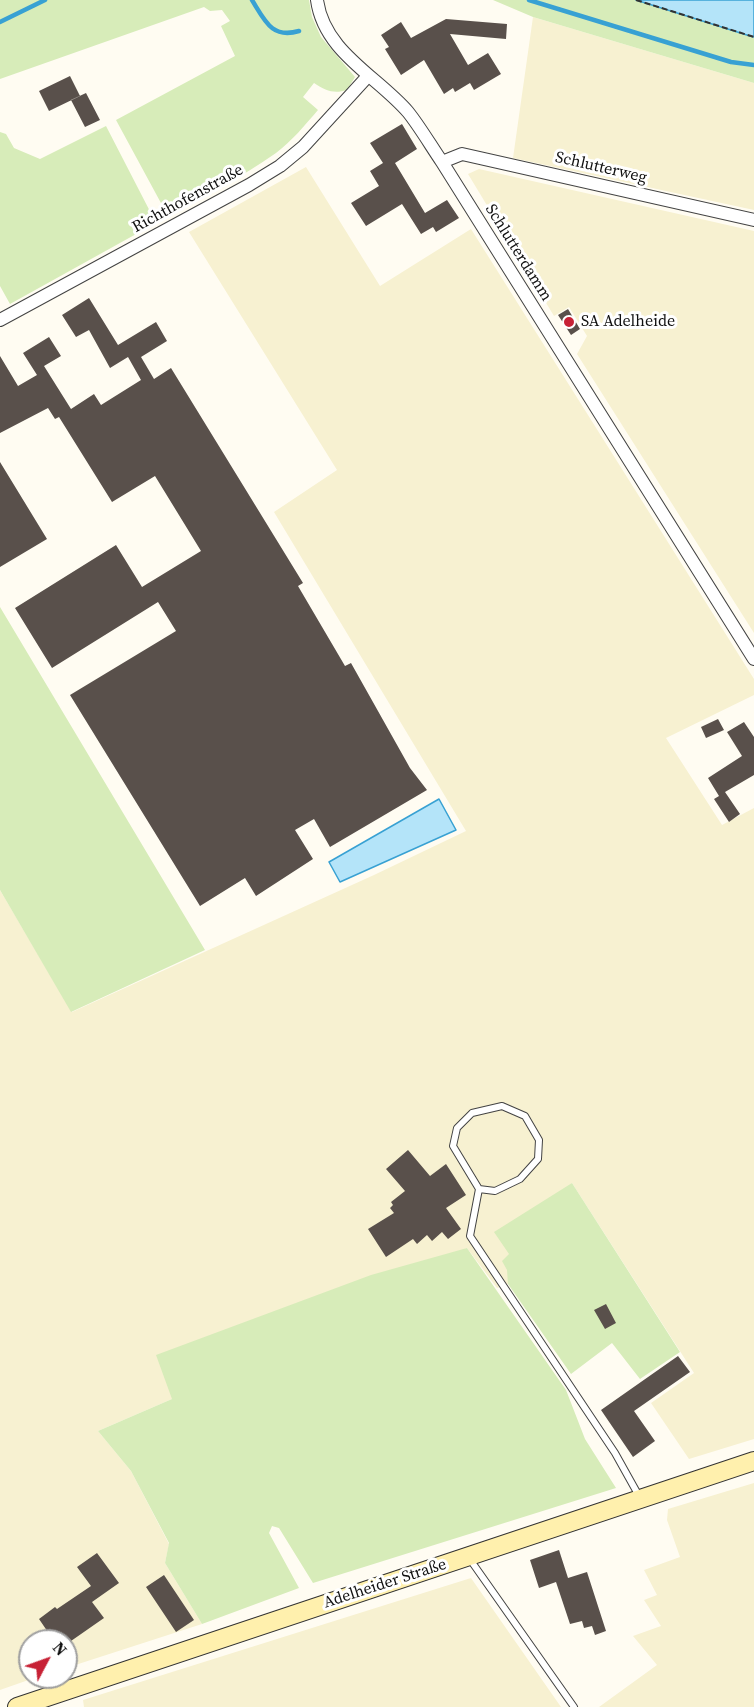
<!DOCTYPE html>
<meta charset="utf-8">
<style>
body{margin:0}
#map{position:relative;width:754px;height:1707px;overflow:hidden;background:#fffcf2;font-family:"Source Serif 4",serif}
canvas{display:block}
.north{position:absolute;left:18px;top:1629px;width:60px;height:60px;box-sizing:border-box;background:#fff;border:2px solid #9f9f9f;border-radius:50%;rotate:49deg;font-size:16px;font-weight:700;line-height:24px;text-align:center;color:#101010}
.north::after{content:'';display:block;margin:auto;width:21px;height:27px;background:#c72135;clip-path:polygon(50% 0,100% 100%,50% 72%,0 100%)}
</style>
<div id="map">
<canvas width="754" height="1707"></canvas>
<div class="north">N</div>
</div>
<script>
const c = document.querySelector('canvas').getContext('2d');
c.lineJoin = 'round';
function fillPath(path, color) {
  c.fillStyle = color;
  c.fill(path, 'evenodd');
}
function stroke(path, color, width, dash) {
  c.strokeStyle = color;
  c.lineWidth = width;
  c.lineCap = dash ? 'butt' : 'round';
  c.setLineDash(dash || []);
  c.stroke(path);
}
function drawText(font, color, halo, rows, align = 'center') {
  c.font = font + ' "Source Serif 4",serif';
  c.lineWidth = 6;
  c.setLineDash([]);
  c.textBaseline = 'middle';
  c.strokeStyle = halo;
  c.fillStyle = color;
  for (const [text, x, y, turn = 0] of rows) {
    c.save();
    c.translate(x, y);
    c.rotate((+turn || 0) * Math.PI / 180);
    c.textAlign = isNaN(turn) ? turn : align;
    if (halo) c.strokeText(text, 0, 0);
    c.fillText(text, 0, 0);
    c.restore();
  }
}
fillPath(new Path2D(`
 M533,17L754,83V210L513,158Z
 M306,167L380,286L471,229L754,679V695L666,738L722,825L754,808V1439L689,1459L651,1403L694,1373L572,1183L509,1254L508,1284L497,1288L467,1248L172,1399L98,1431L131,1471L169,1544L165,1563L202,1624L66,1668V1641H30V1677H37L0,1690V890L72,1012L374,875L466,831L274,512L337,470L189,232Z
 M479,169L754,231V633L577,354L587,336L569,307L554,316L468,174Z
 M754,1483V1707H599L657,1665L633,1636L661,1626L644,1600L657,1595L644,1570L680,1557L667,1520L668,1509Z
 M471,1578L561,1707H84L83,1700Z`), '#f7f1d1');
fillPath(new Path2D(`
 M0,0H309L312,17L321,37L355,77L347,90C334,94 326,91 314,83L303,97L318,110C305,125 292,141 276,153C242,177 204,196 168,216L116,120L235,56L221,26L230,21L222,10L210,11L204,7L0,79Z
 M493,0H754V83L533,17Z
 M106,126L156,223L10,304L0,286V132L6,134L14,148L40,159Z
 M0,607L205,950L71,1012L0,890Z
 M572,1183L680,1352L640,1379L612,1343L571,1374L508,1284L507,1270L502,1261L509,1254L494,1232Z
 M467,1248L566,1390L585,1439L616,1488L313,1583L279,1528L272,1526L269,1533L299,1588L202,1624L165,1563L169,1543L131,1471L98,1431L172,1399L156,1355L371,1275Z`), '#d7ecb9');
const water = new Path2D(`
 M636,0H754V37L750,36Z
 M439,799L456,830L340,882L329,862Z`);
fillPath(water, '#b4e4f9');
stroke(water, '#38a1d3', 1.5);
stroke(new Path2D(`
 M252,0C265,21 272,39 299,31
 M529,0L731,62L754,65
 M0,22L45,0`), '#38a1d3', 4.5);
fillPath(new Path2D(`
 M446,19L507,24L506,39L450,34L468,65L488,53L501,74L474,90L470,83L455,92L453,88L444,94L424,60L401,75L385,49L389,47L381,35L401,22L411,38Z
 M70,76L80,96L49,111L39,91Z
 M86,93L100,120L85,127L71,100Z
 M402,124L417,149L395,163L425,213L447,200L459,218L436,232L433,227L421,234L402,204L366,226L351,203L379,186L370,171L383,163L370,143Z
 M89,298L118,345L156,322L167,341L141,357L154,379L171,368L303,583L298,586L345,666L351,663L410,768L427,790L330,847L314,819L295,830L313,859L256,896L245,878L200,906L70,695L176,631L158,602L52,668L15,608L116,545L142,587L201,551L155,476L112,502L59,417L55,419L48,408L0,433V356L18,386L37,375L23,353L49,337L61,356L44,366L71,409L94,394L101,405L141,380L128,357L110,368L89,330L76,337L62,315Z
 M568,309L580,329L571,335L558,315Z
 M0,462L47,539L0,567Z
 M718,719L724,730L706,738L701,727Z
 M744,722L754,737V775L725,792L740,814L729,822L714,799L719,796L708,778L742,756L727,732Z
 M408,1150L430,1176L446,1164L466,1195L446,1208L461,1229L448,1239L442,1232L432,1241L427,1235L417,1244L413,1239L386,1257L368,1229L394,1213L390,1208L393,1205L391,1202L405,1191L386,1169Z
 M606,1304L616,1323L605,1329L594,1310Z
 M678,1356L690,1372L634,1411L655,1441L633,1457L601,1410Z
 M559,1550L568,1578L587,1572L606,1631L595,1635L592,1626L584,1628L582,1621L570,1624L556,1582L539,1588L530,1560Z
 M97,1553L119,1583L92,1602L104,1618L71,1641H54L39,1619L55,1607L57,1609L91,1586L77,1567Z
 M164,1575L194,1620L176,1632L146,1587Z`), '#59504b');
const lane = new Path2D(`
 M479,1189L495,1191L520,1179L538,1159L539,1140L525,1116L502,1106L472,1113L457,1128L453,1146L479,1189L470,1236L615,1453L639,1496
 M469,1558L574,1707`);
const street = new Path2D(`
 M317,0C324,52 377,76 408,112C420,127 431,146 442,162L754,659
 M442,162L462,154L754,220
 M0,320L249,185L280,166L303,147L368,76`);
const secondary = new Path2D(`
 M17,1707L754,1461`);
stroke(lane, '#434343', 8);
stroke(street, '#434343', 14);
stroke(secondary, '#323232', 20);
stroke(new Path2D(`
 M636,0L754,37`), '#323232', 2, [6, 3]);
stroke(lane, '#fff', 6);
stroke(street, '#fff', 12);
stroke(secondary, '#fff0ad', 18);
for (const [x, y, r, color] of [
 [569,322,6,"#c72135"]
]) {
  const dot = new Path2D();
  dot.arc(x, y, r, 0, 2 * Math.PI);
  c.fillStyle = color;
  c.fill(dot);
  stroke(dot, '#fff', 2);
}
drawText('16px', '#101010', '#fff', [
 ["Schlutterweg",601,168,13],
 ["Richthofenstraße",188,199,-29],
 ["Schlutterdamm",518,253,58],
 ["Adelheider Straße",385,1584,-18]
]);
drawText('16px', '#101010', '#fff', [
 ["SA Adelheide",581,322]
], 'left');
</script>
